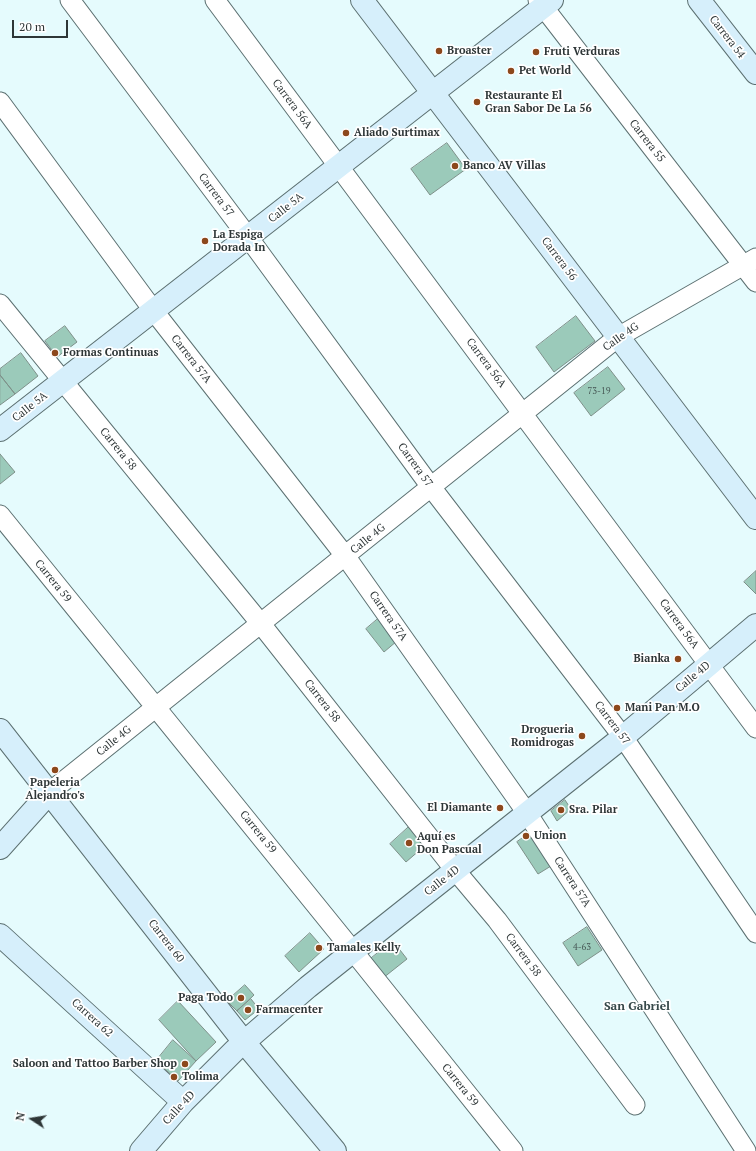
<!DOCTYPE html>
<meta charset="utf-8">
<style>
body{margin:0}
#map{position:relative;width:756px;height:1151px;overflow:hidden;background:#e5fbfd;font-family:"PT Serif",serif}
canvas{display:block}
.north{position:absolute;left:12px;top:1099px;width:40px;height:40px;-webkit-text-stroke:3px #fff;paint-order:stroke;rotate:282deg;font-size:11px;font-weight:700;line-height:16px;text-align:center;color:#2e3637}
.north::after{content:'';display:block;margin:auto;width:14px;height:18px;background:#2e3637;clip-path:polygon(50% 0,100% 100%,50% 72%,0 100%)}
.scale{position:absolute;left:12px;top:20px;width:56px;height:18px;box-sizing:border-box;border:2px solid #2e3637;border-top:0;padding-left:5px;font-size:12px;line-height:14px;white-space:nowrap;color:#2e3637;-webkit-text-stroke:3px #fff;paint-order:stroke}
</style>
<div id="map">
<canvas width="756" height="1151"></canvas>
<div class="north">N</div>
<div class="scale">20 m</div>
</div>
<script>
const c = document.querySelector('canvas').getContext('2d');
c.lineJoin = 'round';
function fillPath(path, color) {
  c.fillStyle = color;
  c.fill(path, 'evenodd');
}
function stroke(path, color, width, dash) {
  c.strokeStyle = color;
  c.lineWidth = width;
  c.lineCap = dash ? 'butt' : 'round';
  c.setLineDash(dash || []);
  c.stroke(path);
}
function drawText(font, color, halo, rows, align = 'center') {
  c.font = font + ' "PT Serif",serif';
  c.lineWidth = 3.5;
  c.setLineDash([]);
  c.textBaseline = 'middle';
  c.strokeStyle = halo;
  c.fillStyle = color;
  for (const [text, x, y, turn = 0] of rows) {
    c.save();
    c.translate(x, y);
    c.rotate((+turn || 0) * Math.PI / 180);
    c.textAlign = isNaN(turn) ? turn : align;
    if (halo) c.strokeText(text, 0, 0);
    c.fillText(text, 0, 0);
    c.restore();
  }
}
const building = new Path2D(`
 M447,143L466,169L430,195L411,169Z
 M576,316L595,341L554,372L536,347Z
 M65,326L77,342L57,357L45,341Z
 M21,353L38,376L15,394L0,375V369Z
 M608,367L625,389L591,416L574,393Z
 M0,375L15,394L0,405Z
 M0,454L15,472L0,484Z
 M756,571V594L744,582Z
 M379,618L397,641L384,652L366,629Z
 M565,800L571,809L557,821L551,811Z
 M412,824L428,843L406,862L390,844Z
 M530,833L551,866L538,874L517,842Z
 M587,927L602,950L578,966L563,943Z
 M310,933L324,949L299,972L285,956Z
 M393,941L407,959L383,978L369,960Z
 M245,985L254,995L237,1011L227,1001Z
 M251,999L259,1009L245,1020L237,1011Z
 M178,1001L216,1042L196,1061L159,1020Z
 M173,1040L196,1061L178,1081L156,1061Z`);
fillPath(building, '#9bcaba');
stroke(building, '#7e9089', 1);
const street = new Path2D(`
 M70,0L248,237L431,487L623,737L756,933
 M215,0L756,728
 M538,0L756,282
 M0,102L153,310L346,557L527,813L746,1151
 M0,304L261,624L455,870L497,920L635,1105
 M0,515L353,951L513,1151
 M50,792L618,337L756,258`);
const secondary = new Path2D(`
 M362,0L756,518
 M699,0L756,73
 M0,430L552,0
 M0,730L244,1042L335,1151
 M0,848L50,792
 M0,935L183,1102
 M141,1151L183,1102L235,1050L308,987L623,737L756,625`);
stroke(street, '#5c7071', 21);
stroke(secondary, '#5c7071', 24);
stroke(street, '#fff', 19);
stroke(secondary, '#d6effb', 22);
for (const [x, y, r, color] of [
 [439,51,4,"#8c481c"],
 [536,52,4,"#8c481c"],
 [511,71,4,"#8c481c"],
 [477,102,4,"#8c481c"],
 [346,133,4,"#8c481c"],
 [455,166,4,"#8c481c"],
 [205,241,4,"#8c481c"],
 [55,353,4,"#8c481c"],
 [678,659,4,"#8c481c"],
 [617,708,4,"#8c481c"],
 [582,736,4,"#8c481c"],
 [55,770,4,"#8c481c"],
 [500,808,4,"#8c481c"],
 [561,810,4,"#8c481c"],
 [526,836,4,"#8c481c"],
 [409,843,4,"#8c481c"],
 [319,948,4,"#8c481c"],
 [241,998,4,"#8c481c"],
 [248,1010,4,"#8c481c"],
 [185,1064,4,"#8c481c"],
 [174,1077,4,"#8c481c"]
]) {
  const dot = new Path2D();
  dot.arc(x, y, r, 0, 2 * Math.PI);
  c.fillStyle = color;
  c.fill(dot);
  stroke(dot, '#fff', 1.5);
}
drawText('9px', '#495b58', null, [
 ["73-19",599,391],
 ["4-63",582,947]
]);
drawText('11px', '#2e3637', '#fff', [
 ["Carrera 54",727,37,52],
 ["Carrera 56A",292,104,53],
 ["Carrera 55",647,141,52],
 ["Carrera 57",216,195,53],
 ["Calle 5A",286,208,-38],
 ["Carrera 56",559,259,53],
 ["Calle 4G",621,337,-35],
 ["Carrera 57A",191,359,52],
 ["Carrera 56A",486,363,53],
 ["Calle 5A",30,407,-38],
 ["Carrera 58",118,449,51],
 ["Carrera 57",415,465,54],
 ["Calle 4G",368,539,-39],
 ["Carrera 59",53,581,51],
 ["Carrera 57A",388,616,55],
 ["Carrera 56A",679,624,54],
 ["Calle 4D",693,677,-40],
 ["Carrera 58",322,701,52],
 ["Carrera 57",612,723,53],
 ["Calle 4G",114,741,-39],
 ["Carrera 59",258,832,51],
 ["Calle 4D",442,881,-38],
 ["Carrera 57A",572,882,57],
 ["Carrera 60",166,941,52],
 ["Carrera 58",523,955,53],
 ["Carrera 62",92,1018,42],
 ["Carrera 59",460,1085,51],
 ["Calle 4D",179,1108,-47]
]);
drawText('bold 11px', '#2e3637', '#fff', [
 ["Broaster",447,51],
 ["Fruti Verduras",544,52],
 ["Pet World",519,71],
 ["Restaurante El",485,96],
 ["Gran Sabor De La 56",485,109],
 ["Aliado Surtimax",354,133],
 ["Banco AV Villas",463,166],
 ["La Espiga",213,235],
 ["Dorada In",213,248],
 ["Formas Continuas",63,353],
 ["Bianka",670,659,"right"],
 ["Mani Pan M.O",625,708],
 ["Drogueria",574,730,"right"],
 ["Romidrogas",574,743,"right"],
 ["Papeleria",55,783,"center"],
 ["Alejandro's",55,796,"center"],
 ["El Diamante",492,808,"right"],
 ["Sra. Pilar",569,810],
 ["Union",534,836],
 ["Aquí es",417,837],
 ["Don Pascual",417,850],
 ["Tamales Kelly",327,948],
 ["Paga Todo",233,998,"right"],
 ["Farmacenter",256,1010],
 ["Saloon and Tattoo Barber Shop",177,1064,"right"],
 ["Tolima",182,1077]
], 'left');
drawText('bold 12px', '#364849', '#fff', [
 ["San Gabriel",637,1007]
]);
</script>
